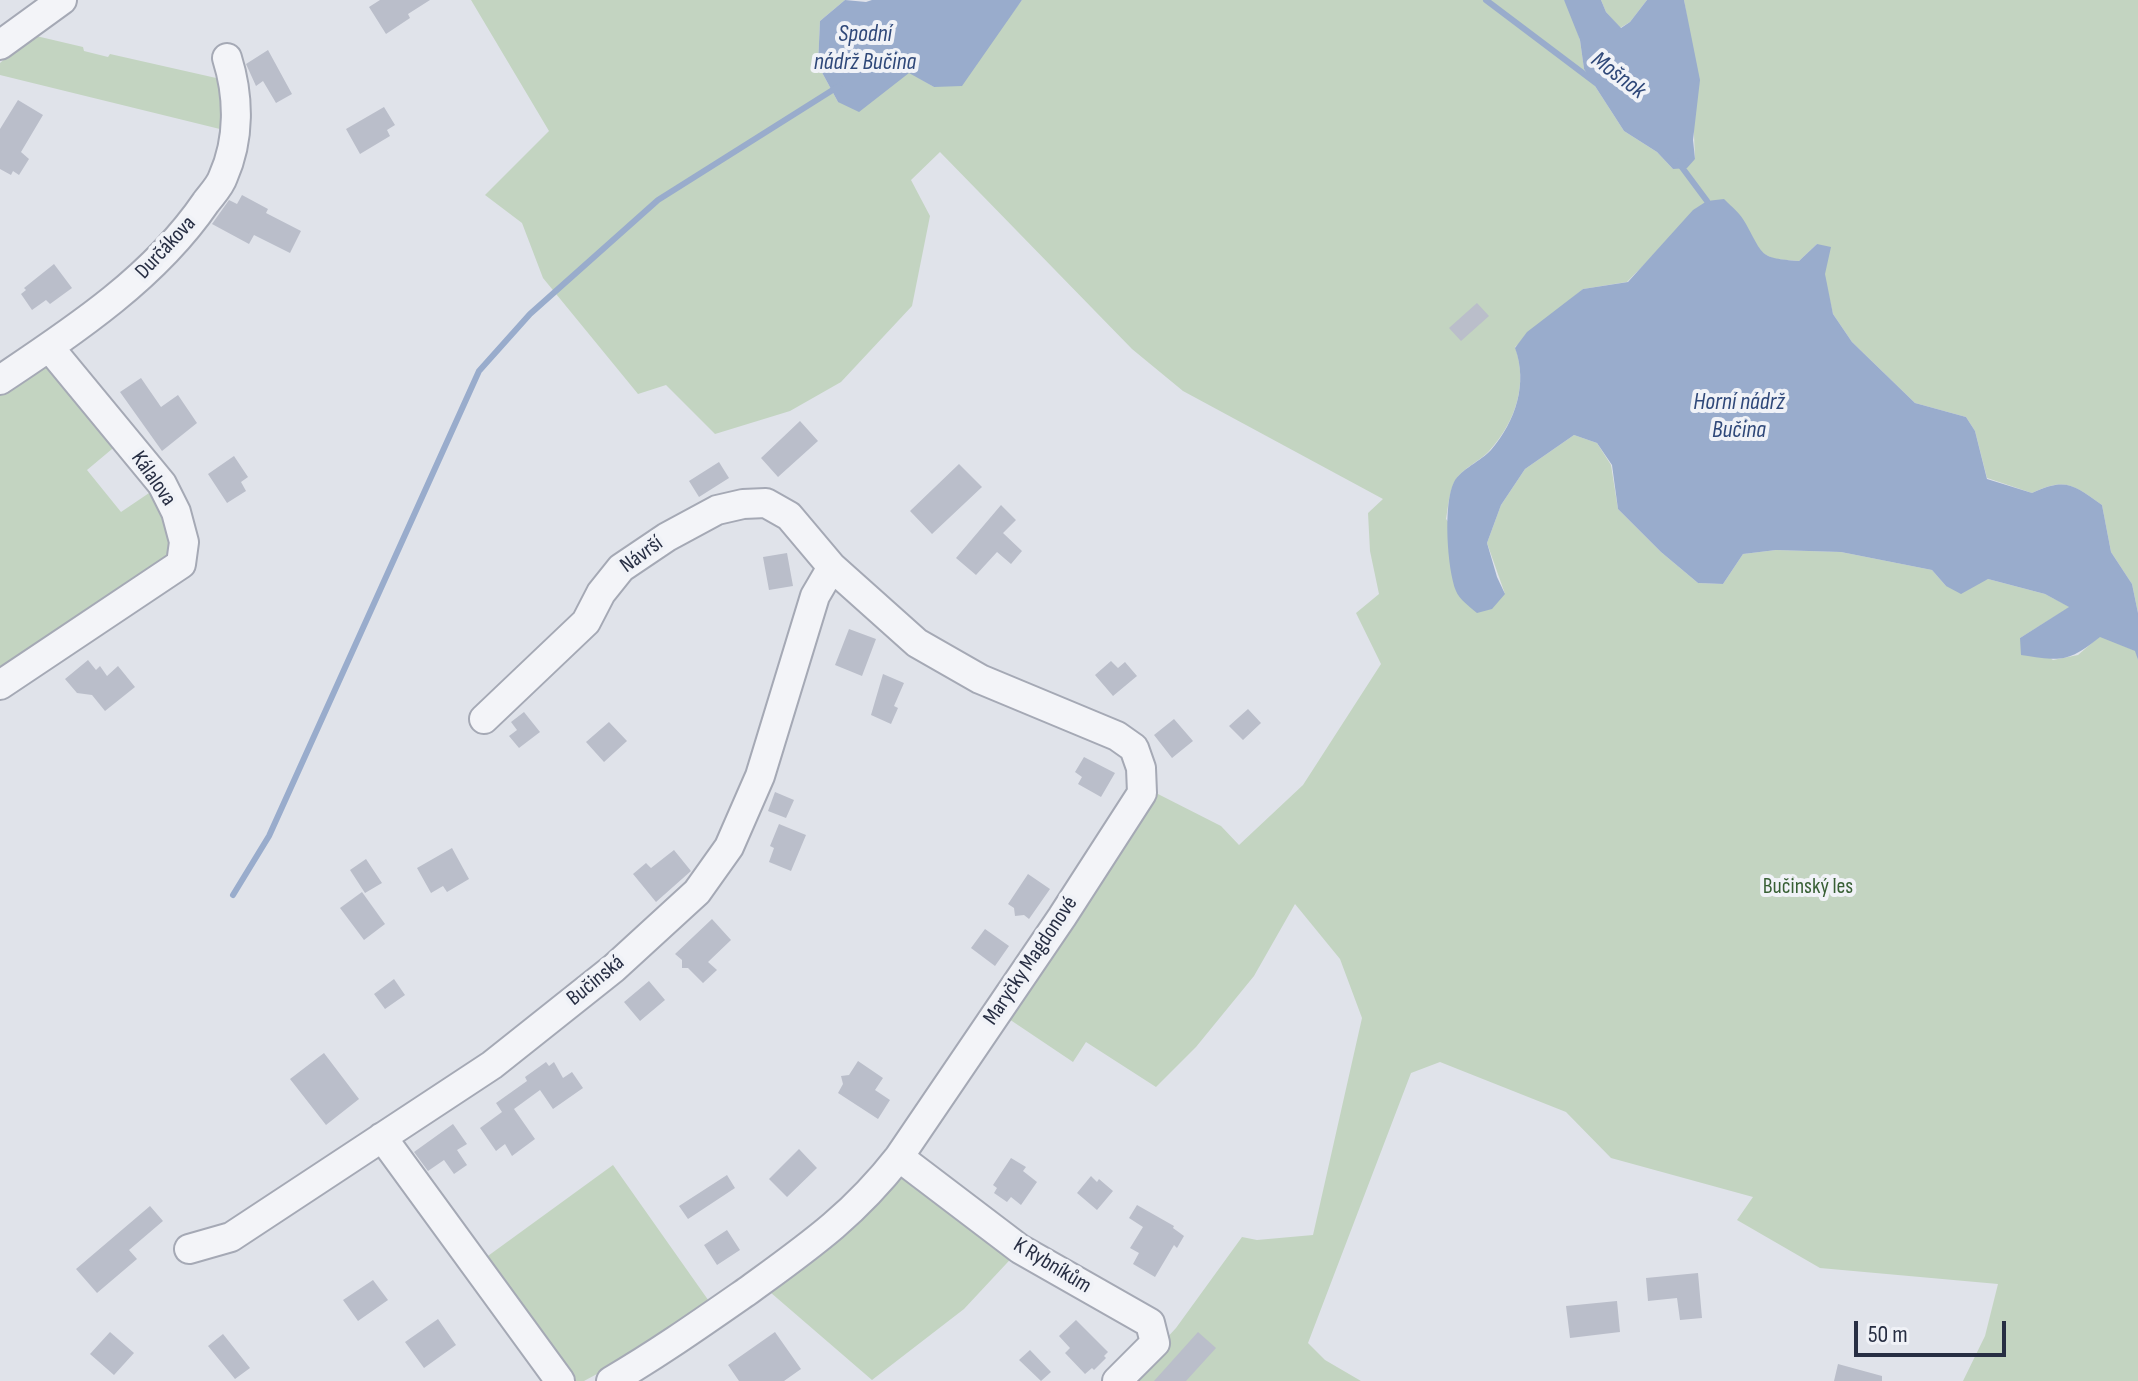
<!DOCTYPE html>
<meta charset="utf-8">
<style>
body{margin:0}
#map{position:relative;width:2138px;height:1381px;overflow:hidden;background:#e0e3ea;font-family:"Sofia Sans Condensed",sans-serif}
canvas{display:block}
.scale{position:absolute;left:1854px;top:1321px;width:152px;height:36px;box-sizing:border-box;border:4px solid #272e43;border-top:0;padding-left:10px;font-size:24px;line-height:28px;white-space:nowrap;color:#272e43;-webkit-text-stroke:6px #f0f2f7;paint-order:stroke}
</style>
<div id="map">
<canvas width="2138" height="1381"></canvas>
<div class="scale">50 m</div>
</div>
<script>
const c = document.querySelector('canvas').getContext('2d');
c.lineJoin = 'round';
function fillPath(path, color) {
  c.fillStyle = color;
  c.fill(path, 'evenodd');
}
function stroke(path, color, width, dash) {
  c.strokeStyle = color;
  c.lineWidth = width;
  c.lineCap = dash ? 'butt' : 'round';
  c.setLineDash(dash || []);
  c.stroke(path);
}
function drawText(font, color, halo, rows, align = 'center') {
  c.font = font + ' "Sofia Sans Condensed",sans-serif';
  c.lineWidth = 8;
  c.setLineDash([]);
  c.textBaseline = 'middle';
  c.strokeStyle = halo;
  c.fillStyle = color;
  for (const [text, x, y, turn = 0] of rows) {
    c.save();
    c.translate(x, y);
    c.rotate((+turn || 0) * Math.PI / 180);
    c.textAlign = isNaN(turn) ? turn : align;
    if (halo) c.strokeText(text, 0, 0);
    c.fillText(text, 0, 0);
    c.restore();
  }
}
fillPath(new Path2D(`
 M471,0H845L820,21L818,65L838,102L909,72L934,87L1002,26L1022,0H1564L1570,9L1580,40L1584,69L1624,131L1657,152L1673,169L1695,159L1690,35L1684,0H2138V613L2132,584L2111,552L2102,505C2074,485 2065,477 2032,493L1987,478L1975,431L1966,417L1915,403L1852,342L1833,314L1817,244L1799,261L1774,259L1758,251L1753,238L1674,234L1627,282L1583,289L1515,347C1528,383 1516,421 1490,450C1481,461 1460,469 1454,483C1449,493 1448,508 1446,519L1505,594L1487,543L1501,505L1525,469L1574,435L1597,443L1611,465L1618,509L1661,552L1698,583L1723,584L1743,554L1776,550L1841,552L1932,570L1946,586L1988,579L2045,594L2070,607L2020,638L2053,660L2078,655L2100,636L2136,651L2138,660V1381H1963L1985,1336L1998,1284L1820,1268L1737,1220L1753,1197L1611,1158L1566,1112L1440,1062L1411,1073L1308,1343L1325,1360L1361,1381H1127L1176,1328L1242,1237L1257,1240L1313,1235L1362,1018L1340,959L1295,904L1254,976L1196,1047L1156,1087L1086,1042L1073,1062L1003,1015L1154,792L1221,826L1239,845L1303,785L1381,664L1356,613L1379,594L1370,551L1368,513L1383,499L1183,391L1132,349L940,152L911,180L930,216L912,306L841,382L790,411L715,434L666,385L638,394L543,278L522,223L485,195L549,131Z
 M1601,0H1647L1630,22L1620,28L1606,12Z
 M32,35L83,47L84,51L108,57L110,54L225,80L228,131L0,75V63Z
 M39,365L52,366L118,444L87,470L121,512L155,489L178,542L166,559L0,675V390Z
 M613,1165L711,1304L656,1342L584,1381H567L481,1261Z
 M902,1165L1020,1249L964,1309L872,1380L763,1286Z`), '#c3d4c1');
fillPath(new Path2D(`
 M845,0L866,2L872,0H1022L962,86L934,87L909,73L859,112L838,102L818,65L820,21Z
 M1564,0H1601L1606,12L1621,28L1630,22L1647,0H1684L1700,80L1693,140L1695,159L1687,168L1673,169L1657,152L1624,131L1584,69L1580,40Z
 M1724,199C1732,207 1741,214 1746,224C1764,256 1759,258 1799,261L1817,244L1831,247L1825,274L1833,314L1852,342L1915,403L1966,417L1975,431L1987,479L2032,493C2066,477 2074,485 2102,505L2111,552L2132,584L2138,613V660L2135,651L2100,637C2067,663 2062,661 2021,655L2020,638L2069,607L2045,594L1988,579L1961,594L1946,586L1932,570L1841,552L1776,550L1743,554L1723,584L1698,583L1661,552L1618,509L1612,465L1597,443L1574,435L1525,469L1501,505L1487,543L1497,577L1505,594L1492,609L1477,613C1470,607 1459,599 1456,591C1447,569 1443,503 1454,482C1461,469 1481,461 1491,450C1516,421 1528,383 1515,348L1527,332L1583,289L1628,282L1693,210L1707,201Z`), '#99accc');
stroke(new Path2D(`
 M1486,0L1596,83
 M1678,162L1707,201
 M233,895L269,836L479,371L530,314L658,200L839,86`), '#99accc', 6);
fillPath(new Path2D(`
 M380,0H430L408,14L410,18L386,34L369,7Z
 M268,50L292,94L276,103L263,81L256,86L246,64Z
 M18,100L43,115L21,152L29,159L19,175L13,171L11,175L0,169V129Z
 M384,107L395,125L387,130L390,136L360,154L346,129Z
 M242,195L268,209L266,213L301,231L290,253L254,235L249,244L212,224L229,200L237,204Z
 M54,264L72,288L50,304L46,300L32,310L21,294L26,290L24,288Z
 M1477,303L1489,316L1461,341L1449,328Z
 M141,378L161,407L178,395L197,423L162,451L120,392Z
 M800,421L818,441L778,477L761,458Z
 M234,456L248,477L241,482L246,491L227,503L208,474Z
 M719,462L729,478L699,497L689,481Z
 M959,464L982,487L932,534L910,511Z
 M1001,505L1016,520L1003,533L1022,551L1011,564L997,552L976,575L956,558Z
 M787,553L793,586L769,590L763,557Z
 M849,629L876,639L862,676L835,665Z
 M88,660L96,670L100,666L107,676L118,666L135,687L105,711L92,695L77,693L65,679Z
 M1111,661L1118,668L1125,662L1137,676L1113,696L1095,675Z
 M883,674L904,683L894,706L898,708L891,724L871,715Z
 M1248,709L1261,723L1243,740L1229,726Z
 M524,712L540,732L519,748L509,736L517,730L511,722Z
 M1174,719L1193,741L1172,758L1154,735Z
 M609,722L627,741L604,762L586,742Z
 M1084,757L1115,773L1101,797L1078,784L1082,777L1075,772Z
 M775,792L794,800L786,818L768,811Z
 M779,824L806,835L791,871L769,862L774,848L770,846Z
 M452,848L469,879L447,892L443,886L431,893L417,868Z
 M674,850L691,871L656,902L633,874L646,863L651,868Z
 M366,859L382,883L365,893L350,870Z
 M1028,874L1050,889L1029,919L1024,915L1015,916L1014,908L1008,904Z
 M362,892L385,924L364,940L340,908Z
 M712,919L731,940L708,962L717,970L703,983L688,968H682V960L675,954Z
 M985,929L1009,946L995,966L971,948Z
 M394,979L405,995L385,1009L374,994Z
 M649,981L665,1000L640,1021L624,1002Z
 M324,1053L359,1099L326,1125L290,1079Z
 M858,1061L883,1078L875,1090L890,1100L878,1119L838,1093L843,1084L841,1076L849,1075Z
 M546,1062L549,1066L554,1062L563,1078L572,1072L583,1088L553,1109L540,1090L514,1109L535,1139L512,1156L505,1144L496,1151L480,1128L502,1112L496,1103L527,1081L525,1077Z
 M453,1124L467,1144L457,1150L467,1165L454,1174L444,1160L428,1171L414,1152Z
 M799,1149L817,1168L787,1197L769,1179Z
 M1011,1158L1026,1167L1023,1171L1037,1182L1021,1205L1011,1197L1007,1202L994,1193L997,1188L993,1185Z
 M727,1175L735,1188L688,1219L679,1206Z
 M1091,1176L1097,1182L1099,1179L1113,1191L1097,1210L1077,1193Z
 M1137,1205L1174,1226L1173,1228L1184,1236L1177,1248L1174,1245L1155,1277L1133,1264L1139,1253L1130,1248L1143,1227L1129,1218Z
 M150,1206L163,1221L129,1250L137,1259L97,1293L76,1269Z
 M727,1230L740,1250L717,1265L704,1245Z
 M1698,1273L1702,1318L1680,1320L1677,1298L1648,1301L1646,1278Z
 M373,1280L388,1300L358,1321L343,1300Z
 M1617,1301L1620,1332L1570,1338L1566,1306Z
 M438,1319L456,1345L424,1368L405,1342Z
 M1076,1320L1108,1352L1104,1356L1106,1358L1094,1370L1092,1368L1085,1374L1065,1353L1070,1348L1059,1336Z
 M110,1332L134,1353L114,1375L90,1354Z
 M775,1332L801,1369L784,1381H739L728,1365Z
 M1198,1332L1216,1348L1186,1381H1154Z
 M223,1334L250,1368L235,1379L208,1346Z
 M1030,1350L1051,1372L1041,1381L1019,1360Z
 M1838,1364L1882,1376V1381H1834Z`), '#babeca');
const minor = new Path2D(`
 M0,45L62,0
 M0,380C75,330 155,277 206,202C212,194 220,186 223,177C240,139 239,96 227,58
 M0,685L181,564L184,542L176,512L162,484L49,347
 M484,719L586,622L601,593L621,568L667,537L717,510L743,504L766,503L789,516L832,567L917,643L980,679L1117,736L1134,748L1141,768L1142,793L1062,917L899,1157C853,1216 808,1247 749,1290C703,1322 659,1353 611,1381
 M382,1137L560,1381
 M899,1157L1020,1249L1150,1323L1155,1343L1117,1381
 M189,1249L231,1237L492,1065L614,968L697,892L729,847L760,776L815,596L832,567`);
stroke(minor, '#a5a9b5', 32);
stroke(minor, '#f3f4f8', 28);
drawText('22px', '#272e43', '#f0f2f7', [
 ["Durčákova",166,248,-47],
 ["Kálalova",153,479,55],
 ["Návrší",642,555,-36],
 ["Maryčky Magdonové",1031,961,-56],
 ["Bučinská",596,981,-39],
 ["K Rybníkům",1052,1266,31]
]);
drawText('22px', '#375f34', '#f0f2f7', [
 ["Bučinský les",1808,887]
]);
drawText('italic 24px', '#2f4879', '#f0f2f7', [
 ["Spodní",865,35],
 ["nádrž Bučina",865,63],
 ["Mošnok",1618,76,37],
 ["Horní nádrž",1739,403],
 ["Bučina",1739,431]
]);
</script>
